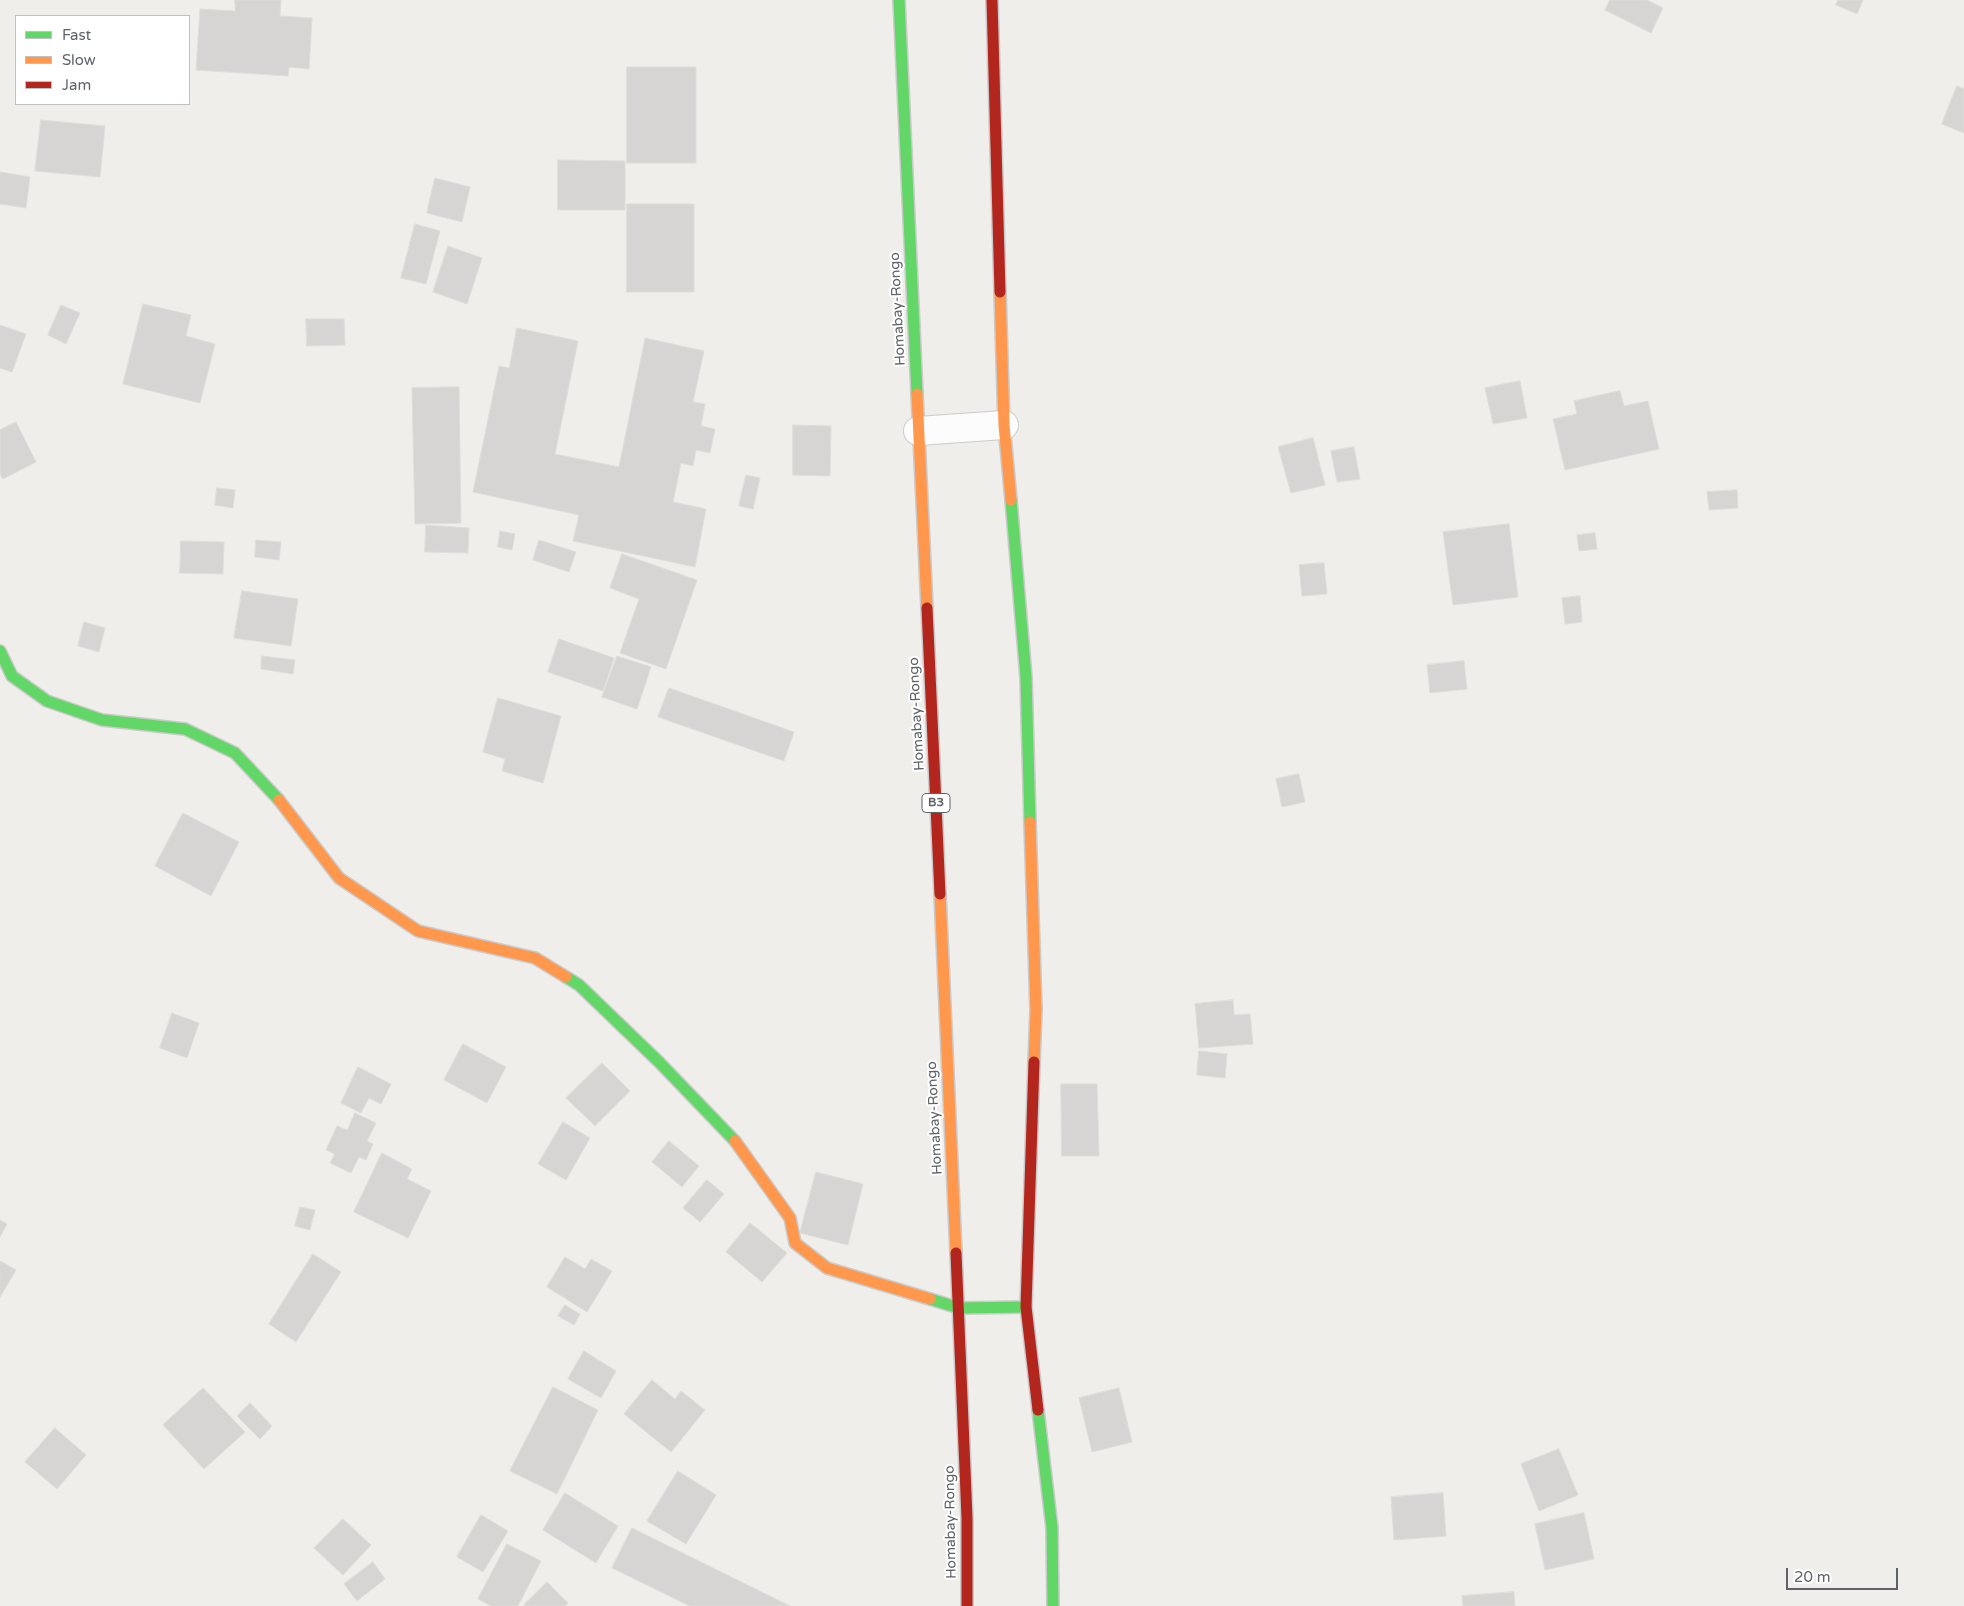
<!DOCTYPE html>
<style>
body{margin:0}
#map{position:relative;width:1964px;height:1606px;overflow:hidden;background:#efeeea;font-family:"Varela Round",sans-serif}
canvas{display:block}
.legend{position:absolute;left:15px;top:15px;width:175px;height:90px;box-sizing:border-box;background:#fff;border:1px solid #bfc1c3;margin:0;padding:6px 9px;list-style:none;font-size:15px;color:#5f6368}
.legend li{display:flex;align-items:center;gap:10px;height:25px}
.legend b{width:25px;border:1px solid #bfc1c3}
.scale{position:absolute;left:1786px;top:1568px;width:112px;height:22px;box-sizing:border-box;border:2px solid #5f6368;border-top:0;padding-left:6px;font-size:15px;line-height:18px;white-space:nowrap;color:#5f6368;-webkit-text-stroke:4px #fff;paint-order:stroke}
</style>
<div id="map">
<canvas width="1964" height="1606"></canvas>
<ul class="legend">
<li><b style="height:6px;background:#63d668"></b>Fast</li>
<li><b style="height:6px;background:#ff974d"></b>Slow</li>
<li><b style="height:6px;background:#b3261e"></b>Jam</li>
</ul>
<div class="scale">20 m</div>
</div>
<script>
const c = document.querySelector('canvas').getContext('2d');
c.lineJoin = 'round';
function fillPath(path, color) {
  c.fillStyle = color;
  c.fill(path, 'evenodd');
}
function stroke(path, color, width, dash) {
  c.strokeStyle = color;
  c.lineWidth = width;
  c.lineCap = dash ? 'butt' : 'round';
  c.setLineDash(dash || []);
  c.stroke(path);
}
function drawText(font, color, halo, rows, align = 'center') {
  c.font = font + ' "Varela Round",sans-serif';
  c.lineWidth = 4;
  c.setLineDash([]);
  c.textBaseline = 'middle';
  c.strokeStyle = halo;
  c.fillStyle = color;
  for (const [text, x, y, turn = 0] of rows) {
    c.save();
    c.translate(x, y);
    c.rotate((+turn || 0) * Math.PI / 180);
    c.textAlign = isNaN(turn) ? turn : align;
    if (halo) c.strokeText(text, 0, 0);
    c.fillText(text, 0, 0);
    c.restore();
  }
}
const building = new Path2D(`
 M235,0H281L280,16L312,18L309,69L289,67L288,76L196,70L200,9L235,11Z
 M1610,0H1647L1663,8L1651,33L1605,10Z
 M1838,0H1863L1857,14L1836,5Z
 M627,67H696V163H627Z
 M1957,86L1964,89V133L1942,124Z
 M41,120L105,126L100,177L35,171Z
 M558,160L625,161V210H558Z
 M0,172L30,177L26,208L0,204Z
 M435,178L470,187L462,222L427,213Z
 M627,204H694V292H627Z
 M415,224L440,231L426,284L401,278Z
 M448,246L482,258L467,304L433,292Z
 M143,304L191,315L186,336L215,344L200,403L123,384Z
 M61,305L80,313L66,344L48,335Z
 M306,319H344L345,345L307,346Z
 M0,325L26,334L12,372L0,368Z
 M517,328L578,341L555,454L619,467L645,338L704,351L693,402L705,404L701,426L715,429L710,453L696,450L693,466L681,463L673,502L706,509L695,567L573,541L579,515L473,492L499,366L509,368Z
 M1520,381L1527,418L1493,424L1485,388Z
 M459,387L461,523L415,524L412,388Z
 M1620,391L1624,406L1648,401L1659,449L1565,470L1553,419L1577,414L1574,401Z
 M16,422L36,462L3,479L0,474V430Z
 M793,425L831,426L830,476L793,475Z
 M1313,438L1325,485L1291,493L1278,447Z
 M1354,447L1360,479L1337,482L1331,451Z
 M746,475L760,478L753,509L739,506Z
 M217,488L235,490L233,508L215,505Z
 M1737,490L1738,508L1709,510L1707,492Z
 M1509,524L1518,597L1453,605L1443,532Z
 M426,525L469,528L468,553L425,552Z
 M500,531L515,534L512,550L498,547Z
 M1595,533L1597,549L1579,551L1577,535Z
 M256,540L281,542L279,560L255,557Z
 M539,540L576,552L569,572L533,560Z
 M181,541L224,542L223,574L180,573Z
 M622,554L697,580L666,669L620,653L639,599L610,588Z
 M1324,563L1327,594L1302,596L1299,565Z
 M242,591L298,599L291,646L234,638Z
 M1580,596L1582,622L1565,624L1562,598Z
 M84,622L105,628L99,652L78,646Z
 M559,639L614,658L603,691L548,672Z
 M262,656L295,660L293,674L261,669Z
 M617,656L651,667L637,709L602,697Z
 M1464,661L1467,689L1430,693L1427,665Z
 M669,688L794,732L784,761L658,717Z
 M498,698L561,716L543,783L502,771L505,759L483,752Z
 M1299,774L1305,802L1282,807L1276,779Z
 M183,813L239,842L211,896L155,866Z
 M1233,1000L1234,1015L1250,1014L1253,1044L1199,1048L1195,1004Z
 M172,1013L199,1023L187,1058L160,1048Z
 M463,1044L506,1067L487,1103L444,1080Z
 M1199,1051L1227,1054L1225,1078L1197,1075Z
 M602,1063L630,1091L595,1126L566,1098Z
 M358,1067L391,1084L381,1104L369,1098L361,1113L341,1103Z
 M1061,1084H1097L1099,1156H1062Z
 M355,1113L376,1123L367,1141L373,1144L366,1160L359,1157L351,1173L330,1163L335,1154L326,1150L337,1126L347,1130Z
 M563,1122L590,1138L566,1180L538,1164Z
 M669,1141L699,1166L682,1187L652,1162Z
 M382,1153L412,1169L407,1179L431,1191L408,1238L354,1212Z
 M816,1172L863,1184L848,1245L800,1233Z
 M707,1180L724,1194L700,1222L683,1208Z
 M300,1207L315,1210L310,1230L295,1226Z
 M0,1220L7,1224L0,1237Z
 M750,1223L787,1253L762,1282L726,1252Z
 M313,1254L341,1272L296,1342L269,1324Z
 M565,1257L585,1269L591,1259L612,1271L587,1312L547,1287Z
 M0,1261L16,1270L0,1297Z
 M565,1305L580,1314L574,1325L558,1316Z
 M584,1351L616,1371L601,1398L568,1379Z
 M652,1380L675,1399L681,1391L705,1410L671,1452L624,1414Z
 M553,1387L598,1410L557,1494L510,1471Z
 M203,1388L245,1432L204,1469L163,1425Z
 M1119,1388L1132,1442L1092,1452L1079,1398Z
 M250,1403L272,1426L260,1439L237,1416Z
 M55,1428L86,1455L57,1489L25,1462Z
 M1559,1449L1578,1495L1539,1511L1521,1464Z
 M678,1471L716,1495L686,1544L647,1521Z
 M565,1493L618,1526L596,1563L543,1530Z
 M1443,1493L1446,1536L1394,1540L1391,1497Z
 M1584,1513L1594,1559L1545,1570L1535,1524Z
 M481,1515L508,1531L483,1572L457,1557Z
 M343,1519L371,1545L343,1575L314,1548Z
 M632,1528L790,1606H690L612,1568Z
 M507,1544L541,1561L518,1606H491L478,1599Z
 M373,1562L385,1579L357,1601L344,1584Z
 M547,1582L568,1603L565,1606H525L524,1605Z
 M1514,1592L1515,1606H1463L1462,1596Z`);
fillPath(building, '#d6d5d3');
stroke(building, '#deddd9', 1);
const street = new Path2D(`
 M918,431L1004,425`);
const fast = new Path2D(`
 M899,0L917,394
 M1011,500L1026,677L1030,822
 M0,651L12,676L47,701L102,720L185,729L235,753L279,800
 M566,977L579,985L659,1062L735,1141
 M930,1299L959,1308L1026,1307
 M1038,1410L1052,1528L1053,1606`);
const slow = new Path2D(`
 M1000,292L1004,425L1011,500
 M917,394L927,608
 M279,800L339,878L418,931L535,958L566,977
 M1030,822L1036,1010L1034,1062
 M940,894L956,1253
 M735,1141L790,1218L795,1243L827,1268L930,1299`);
const jam = new Path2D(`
 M992,0L1000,292
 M927,608L940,894
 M1034,1062L1026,1307L1038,1410
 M956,1253L967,1518V1606`);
stroke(street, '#cbcccc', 30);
stroke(fast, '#cacacb', 14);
stroke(slow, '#cacacb', 14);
stroke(jam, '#cacacb', 14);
stroke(street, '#fdfcfc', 28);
stroke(fast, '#63d668', 11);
stroke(slow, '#ff974d', 11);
stroke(jam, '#b3261e', 11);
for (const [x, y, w] of [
 [936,803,28]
]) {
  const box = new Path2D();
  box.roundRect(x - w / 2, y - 9.5, w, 19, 4);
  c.fillStyle = '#fff';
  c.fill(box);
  stroke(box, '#5f6368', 1);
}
drawText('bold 12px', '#5f6368', null, [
 ["B3",936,803]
]);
drawText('14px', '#5f6368', '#fff', [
 ["Homabay-Rongo",898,309,-93],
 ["Homabay-Rongo",917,714,-93],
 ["Homabay-Rongo",935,1118,-93],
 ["Homabay-Rongo",951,1522,-91]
]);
</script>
